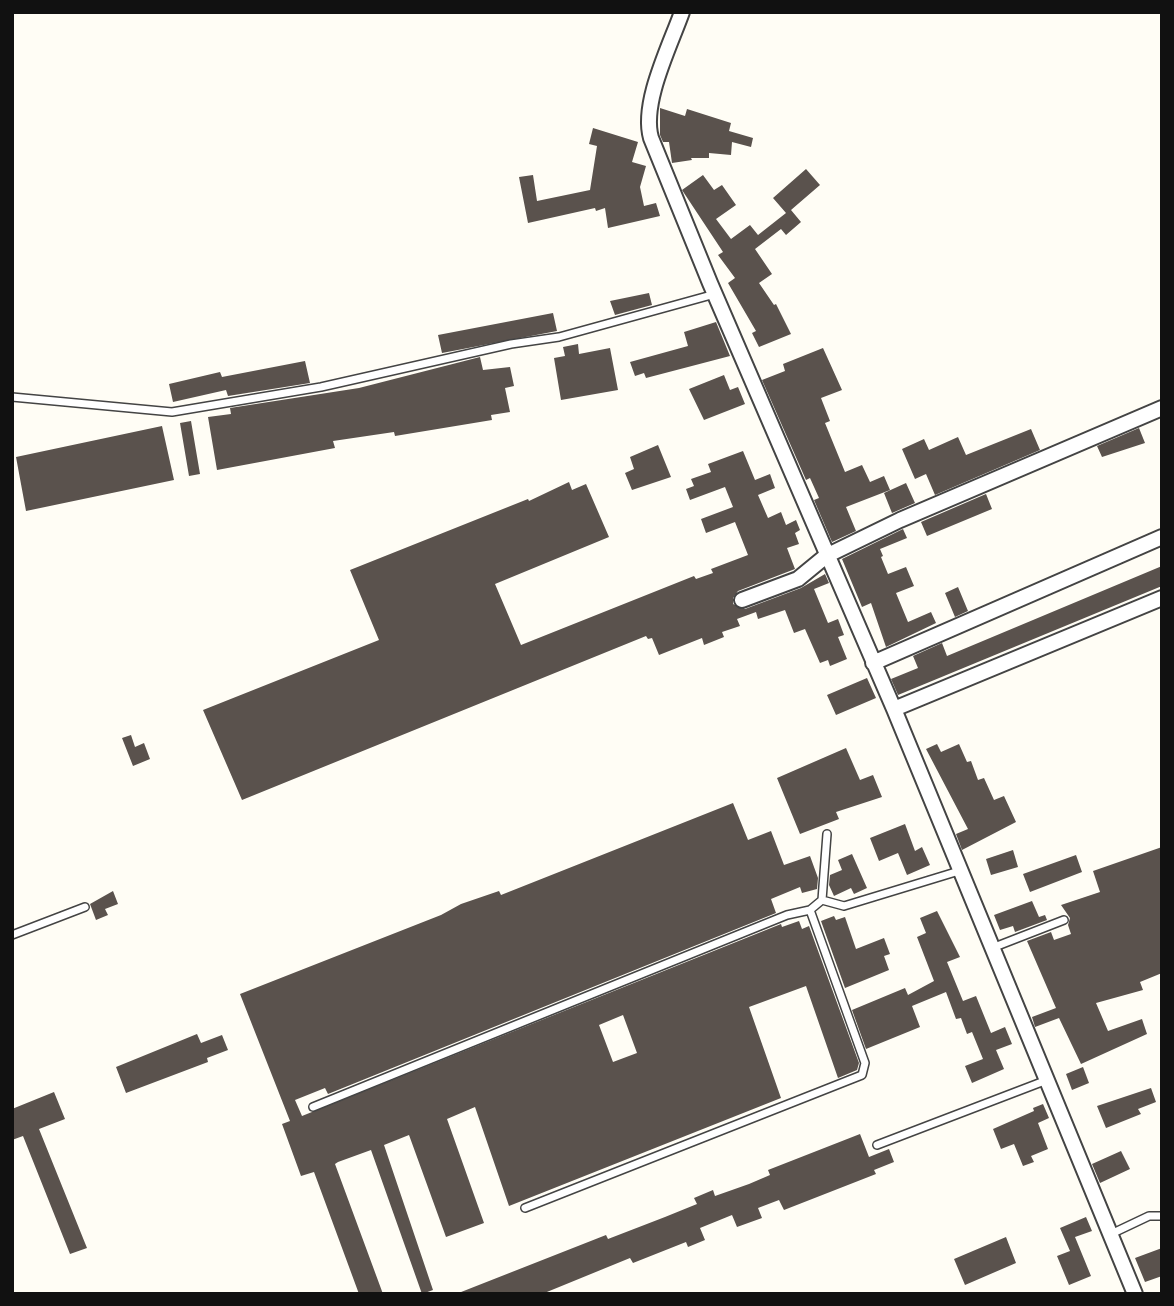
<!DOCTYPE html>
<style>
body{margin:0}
#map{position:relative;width:1174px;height:1306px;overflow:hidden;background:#fffdf5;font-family:"Libre Baskerville",serif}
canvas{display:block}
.frame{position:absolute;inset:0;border:14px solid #111;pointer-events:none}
</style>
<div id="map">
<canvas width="1174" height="1306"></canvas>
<div class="frame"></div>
</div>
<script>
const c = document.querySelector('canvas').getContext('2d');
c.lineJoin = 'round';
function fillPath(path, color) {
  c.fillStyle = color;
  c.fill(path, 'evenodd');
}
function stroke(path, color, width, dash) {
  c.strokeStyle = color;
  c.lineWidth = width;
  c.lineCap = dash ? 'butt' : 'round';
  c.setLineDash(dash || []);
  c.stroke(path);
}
fillPath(new Path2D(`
 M660,108L685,116L687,109L731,123L729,131L753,138L751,147L732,142L731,155L709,153V158H691L692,160L672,163L669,142H663L660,135Z
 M593,128L638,142L632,162L646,166L640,187L644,206L656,203L660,216L608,228L605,208L596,211L595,208L528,223L519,177L533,175L537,201L590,190L597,146L589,144Z
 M806,169L820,185L791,210L801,222L786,235L781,229L755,249L772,274L759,283L774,305L776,304L791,334L759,347L752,333L756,331L728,283L735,278L718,255L723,252L682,190L703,175L714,190L722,185L736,205L716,219L731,239L750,225L758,235L786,213L773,198Z
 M649,293L652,305L615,315L610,301Z
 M553,313L557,331L442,353L438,335Z
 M716,322L730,356L646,378L644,373L635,376L630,362L688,346L684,332Z
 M578,344L579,354L610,348L618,390L561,400L554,358L565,356L563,347Z
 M823,348L842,390L821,398L830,421L825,423L845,472L862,465L870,482L884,476L890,490L846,507L856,531L832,542L814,500L819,498L810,478L806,480L762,380L785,371L783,364Z
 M480,357L483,370L510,367L514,386L505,388L510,412L491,415L492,420L395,436L394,432L333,441L335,448L217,470L208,417L231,414L230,408L359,388Z
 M305,361L310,383L228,396L226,390L173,402L169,384L220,372L222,377Z
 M724,375L730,390L738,387L745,404L704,420L689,389Z
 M191,421L200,474L189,476L180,423Z
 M162,426L174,480L26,511L16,457Z
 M1139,428L1145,443L1102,457L1097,446Z
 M1031,429L1040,450L935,495L926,474L915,479L902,449L924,439L929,450L958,437L966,455Z
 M658,445L671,477L632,490L625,473L634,469L630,457Z
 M743,451L755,480L770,474L775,488L758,495L768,518L781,512L786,525L796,520L800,530L795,533L799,544L787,548L795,569L738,591L733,598V604L745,609L801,588L825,574L829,583L814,589L828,623L838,619L844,635L838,637L847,659L830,666L828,660L820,663L805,629L794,633L785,610L758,619L756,612L737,619L740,626L722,632L724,637L704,645L702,638L659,655L652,638L648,639L646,636L242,800L203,710L379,640L350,570L528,499L529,501L569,482L572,490L586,484L609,537L495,584L521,645L694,576L696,579L713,573L711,569L748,555L735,522L706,533L701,519L733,507L725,487L690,500L686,489L694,486L691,479L711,472L708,464Z
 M906,483L915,503L892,513L884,493Z
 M986,494L992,509L927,536L921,522Z
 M903,529L907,538L880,549L883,556L881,557L888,574L906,567L914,586L896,593L908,622L931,612L936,623L886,647L871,603L862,607L842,559Z
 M1162,566V586L898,695L891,679L918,668L913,656L942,643L947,656Z
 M958,587L968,611L955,617L945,593Z
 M867,678L876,698L836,715L827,695Z
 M131,735L135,747L144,743L150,759L133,766L122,738Z
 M937,744L941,752L959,744L967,762L971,761L978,780L984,778L994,800L1004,796L1016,822L962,850L956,834L968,829L926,749Z
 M846,748L860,780L873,775L882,797L836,812L839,819L800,834L777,778Z
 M733,803L748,840L771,831L784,865L810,856L818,878L817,889L802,893L800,887L771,899L776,913L328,1094L325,1088L295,1100L302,1116L781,924L782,927L799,921L802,929L809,926L859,1063L857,1070L838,1078L806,986L749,1007L781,1098L509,1206L475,1107L447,1119L484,1223L446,1237L409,1135L384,1145L433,1290L422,1294L371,1150L338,1162L335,1164L383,1294H359L314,1172L301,1176L282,1124L290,1121L240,994L441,915L461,904L499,891L501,895ZM623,1015L637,1053L613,1062L599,1025Z
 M905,824L915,851L922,847L930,865L907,875L898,853L879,861L870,838Z
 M1162,847V973L1140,982L1143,990L1096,1003L1108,1031L1142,1019L1147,1034L1081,1064L1059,1018L1035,1027L1032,1017L1056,1008L1027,941L1051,932L1054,940L1071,934L1068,925L1070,918L1061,905L1100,892L1093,871Z
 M1013,850L1018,867L991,875L986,859Z
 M852,854L867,888L854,894L851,888L834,896L829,885L830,875L842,870L838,860Z
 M1076,855L1082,872L1030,892L1023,874Z
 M113,891L118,904L105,909L108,915L96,920L90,904Z
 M1032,901L1039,917L1045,915L1047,920L1015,932L1013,926L1000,930L994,915Z
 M937,911L960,957L947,962L963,1001L976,996L991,1033L1005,1027L1012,1044L996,1050L1004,1069L972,1083L965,1066L983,1059L972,1032L967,1034L961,1018L956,1019L946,992L912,1006L920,1027L866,1049L852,1010L905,988L908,995L934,981L917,937L926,933L920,918Z
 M834,916L836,920L845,917L856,949L884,938L890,954L884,956L889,970L845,988L821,921Z
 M197,1034L201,1043L222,1035L228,1050L207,1058L208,1062L126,1093L116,1067Z
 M1083,1067L1089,1083L1072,1090L1066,1074Z
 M1151,1088L1156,1102L1138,1109L1141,1114L1106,1128L1097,1106Z
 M54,1092L65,1119L39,1129L87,1248L70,1254L23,1136L12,1140V1109Z
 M1043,1104L1049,1118L1038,1123L1048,1149L1031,1156L1034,1162L1023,1166L1014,1144L1001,1149L993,1129L1034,1111L1033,1108Z
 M860,1134L869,1157L889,1149L894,1162L874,1170L876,1174L784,1210L779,1200L758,1208L762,1218L737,1227L732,1215L700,1228L705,1240L688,1247L686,1242L633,1263L630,1258L542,1294H456L606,1235L608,1239L665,1217L697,1204L694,1198L713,1190L715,1196L749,1184L770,1175L768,1170Z
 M1121,1151L1130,1169L1100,1183L1092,1164Z
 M1086,1217L1092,1231L1075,1237L1091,1276L1069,1285L1057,1256L1070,1251L1060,1228Z
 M1006,1237L1016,1263L965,1285L954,1259Z
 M1162,1248V1276L1145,1282L1135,1258Z`), '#5a524d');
const service = new Path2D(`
 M12,397L172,412L321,387L511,344L559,337L715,294
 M822,900L827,834
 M12,935L85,907
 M992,948L1064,920
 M313,1107L787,915L810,910L822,900L844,906L959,871
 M877,1145L1047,1080
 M525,1208L862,1075L865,1063L810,910
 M1111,1234L1149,1216H1162`);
const minor = new Path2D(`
 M682,12C670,46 641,103 651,138L710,283L894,709L1135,1294
 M742,600L798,579L826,556L900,520L1162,408
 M873,663L1162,537
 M894,709L1162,598`);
stroke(service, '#444', 10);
stroke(minor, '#444', 18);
stroke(service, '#fff', 7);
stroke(minor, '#fff', 14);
</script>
